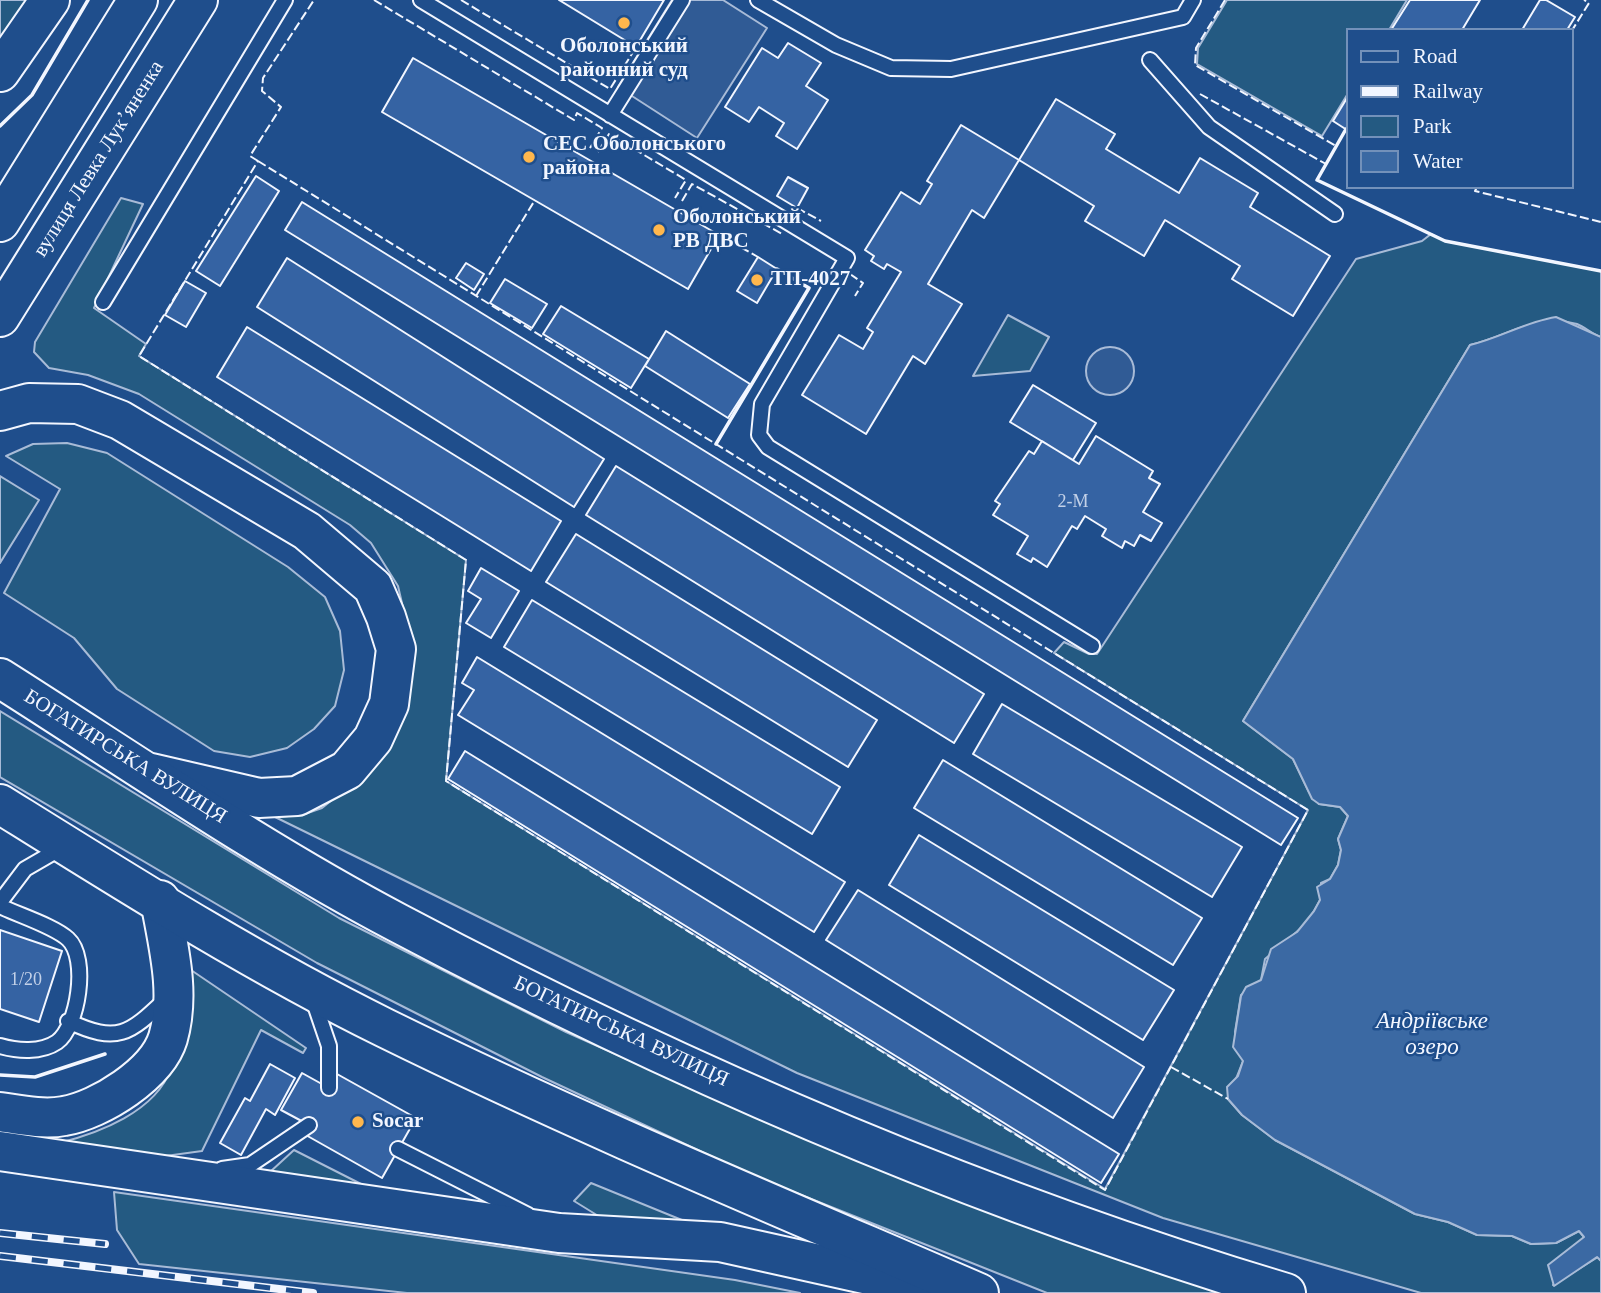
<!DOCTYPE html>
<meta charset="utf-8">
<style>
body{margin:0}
#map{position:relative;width:1601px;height:1293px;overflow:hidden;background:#1f4e8c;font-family:"Times New Roman",serif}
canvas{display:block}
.legend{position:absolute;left:1346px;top:28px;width:228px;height:161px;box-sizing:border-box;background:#1f4e8c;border:2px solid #7391ba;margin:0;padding:9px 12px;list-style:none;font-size:21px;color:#f2f6ff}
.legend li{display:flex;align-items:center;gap:14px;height:35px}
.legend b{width:35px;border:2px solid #7391ba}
</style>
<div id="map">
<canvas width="1601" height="1293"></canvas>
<ul class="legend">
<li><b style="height:9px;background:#1f4e8c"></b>Road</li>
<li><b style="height:9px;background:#f2f6ff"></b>Railway</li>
<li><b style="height:19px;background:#245a82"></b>Park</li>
<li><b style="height:19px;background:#3b69a3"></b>Water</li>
</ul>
</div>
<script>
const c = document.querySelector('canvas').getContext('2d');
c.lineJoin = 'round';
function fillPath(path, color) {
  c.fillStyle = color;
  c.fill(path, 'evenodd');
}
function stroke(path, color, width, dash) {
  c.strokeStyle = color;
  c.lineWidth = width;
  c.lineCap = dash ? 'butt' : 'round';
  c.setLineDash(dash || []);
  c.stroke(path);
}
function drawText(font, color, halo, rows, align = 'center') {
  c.font = font + ' "Times New Roman",serif';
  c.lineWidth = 5;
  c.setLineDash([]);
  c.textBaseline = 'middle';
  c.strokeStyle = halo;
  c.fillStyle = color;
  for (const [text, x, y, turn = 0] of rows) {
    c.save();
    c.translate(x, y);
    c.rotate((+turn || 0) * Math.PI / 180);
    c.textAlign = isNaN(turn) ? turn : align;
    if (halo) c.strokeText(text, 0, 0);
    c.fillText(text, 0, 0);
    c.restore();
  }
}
const green = new Path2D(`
 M0,0H32L0,50Z
 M1227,0H1407L1389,30H1347V95L1322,136L1197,64L1198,48Z
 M121,198L143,204L94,308L146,344L139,356L466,560L446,781L1105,1189L1308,810L1054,653L1064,642L1089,654H1097L1356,259L1422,241L1431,234L1445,241L1601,271V337C1592,334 1585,327 1577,324C1535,313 1508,336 1470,345L1243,721L1293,759L1309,792L1319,804L1340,807L1348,816L1338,839L1341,850L1338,865L1330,879L1321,883L1320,900L1314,911L1307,923L1265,959L1261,980L1241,995L1235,1032L1243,1061L1228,1099L1242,1115L1275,1140L1415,1214L1448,1222L1477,1235L1512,1236L1531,1244L1556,1243L1579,1231L1584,1237L1553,1285L1598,1257L1601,1261V1293H1421L1163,1218L797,1073L275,817L302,815L322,808L362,776L413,651L398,586L371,543L350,525L139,394L88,375L49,368L34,352L35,342Z
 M1008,315L1049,337L1030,371L973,376Z
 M67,443L107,453L288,567L325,597L340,631L344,670L335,706L314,729L287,748L250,757L214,751L117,689L74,638L4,593L60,489L6,456L33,444Z
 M0,476L39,500L0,563Z
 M0,711L339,918L566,1032L775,1125L1036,1230L1225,1293H1047L751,1175L542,1077L317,963L0,777Z
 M188,968L306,1048L303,1053L261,1030L202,1151L151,1158L59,1143C99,1133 155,1112 171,1069C181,1043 183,997 188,968Z
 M294,1150L363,1185L270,1172Z
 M591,1183L699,1227L600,1217L574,1201Z
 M114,1192L735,1280L800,1293H407L139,1264L117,1230Z`);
fillPath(green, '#245a82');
stroke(green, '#a8bbd7', 2);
const parking = new Path2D(`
 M672,0H723L767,28L697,138L618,87Z
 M1086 371a24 24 0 1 1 48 0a24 24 0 1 1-48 0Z`);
fillPath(parking, '#305b95');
stroke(parking, '#a8bbd7', 2);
const water = new Path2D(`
 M1556,317L1601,337V1261L1597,1257L1554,1286L1548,1265L1584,1237L1579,1231L1556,1243L1531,1244L1512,1236L1477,1235L1448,1222L1415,1214L1275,1140L1242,1115L1228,1099L1227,1087L1238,1076L1243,1061L1233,1047L1241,996L1246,987L1261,980L1271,949L1297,932L1314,911L1320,900L1317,887L1330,879L1338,865L1341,850L1338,839L1348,816L1340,807L1319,804L1312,799L1293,759L1243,721L1470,345C1500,338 1525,322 1556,317Z`);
fillPath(water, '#3b69a3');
stroke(water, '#a8bbd7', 2);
const building = new Path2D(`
 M559,0H664L636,47Z
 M1410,0H1480L1462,30H1391Z
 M1540,0H1546L1575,17L1567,30H1522Z
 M788,43L821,63L806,86L828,100L797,149L776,136L784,123L759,107L749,122L725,107L762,48L778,58Z
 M413,58L719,235L688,289L382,112Z
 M1347,98V130L1333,121Z
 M1056,99L1115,134L1106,149L1179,193L1200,158L1258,193L1250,207L1330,256L1293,316L1232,279L1240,266L1165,220L1144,256L1085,221L1094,206L1019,160Z
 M961,125L1019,160L984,218L972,210L928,284L962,304L925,364L913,356L866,434L802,395L839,335L863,349L873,332L867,328L901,272L887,264L884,269L871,261L874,256L865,250L901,192L920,204L932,184L927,181Z
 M256,176L279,191L220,286L196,271Z
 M788,177L808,188L797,208L777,196Z
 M302,202L1298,818L1281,845L285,230Z
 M758,257L777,269L757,303L737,291Z
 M287,258L604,459L574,507L257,307Z
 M466,263L484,274L474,290L456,278Z
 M505,279L547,304L532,328L490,303Z
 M185,281L206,293L186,327L165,315Z
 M561,306L649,359L631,388L543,334Z
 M247,327L561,521L531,571L217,377Z
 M666,331L750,384L728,418L645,366Z
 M1033,385L1096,423L1073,460L1010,422Z
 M1096,436L1153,471L1149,478L1160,484L1143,512L1162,523L1151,541L1140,535L1134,546L1125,541L1122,548L1102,536L1106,529L1085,516L1077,529L1072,526L1047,567L1033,558L1031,562L1017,554L1028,536L993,515L1000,504L995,501L1029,451L1034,454L1042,441L1079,464Z
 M616,466L984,694L954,743L586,515Z
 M576,534L877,720L848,767L546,582Z
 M481,568L519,591L491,638L466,623L481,599L468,591Z
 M532,600L840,787L812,834L504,647Z
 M477,657L845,882L814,932L458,715L474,690L462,683Z
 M1002,704L1242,847L1212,897L973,754Z
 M465,751L1119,1154L1101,1183L448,779Z
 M943,760L1202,918L1173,965L914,808Z
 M919,835L1174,990L1143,1040L889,885Z
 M858,890L1144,1067L1113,1118L826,940Z
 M0,930L62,951L39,1022L0,1009Z
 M270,1064L295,1078L275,1115L266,1109L241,1155L220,1143L245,1098L250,1101Z
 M302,1073L329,1088L337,1074L416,1118L382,1178L304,1134L309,1125L281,1110Z`);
fillPath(building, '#3563a3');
stroke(building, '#f2f6ff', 2);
const lane = new Path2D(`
 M421,0L847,258L762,404L759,435L768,447L1092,646
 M758,0L836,45L891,68L951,69L1183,17L1193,0
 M1150,60L1209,127L1335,214
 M610,115L682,0
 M103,302L285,0
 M0,902L25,869L63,847
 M0,906C18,915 54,926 68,939C89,958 78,1027 57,1042C41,1053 17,1051 0,1046
 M313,999L329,1046V1088
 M68,1021C119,1045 130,1033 167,998
 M398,1149L528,1215
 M222,1169L250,1165L309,1125`);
const secondary = new Path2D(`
 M0,72L50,0
 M0,222L138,0
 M0,317L198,0
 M0,411L29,403L78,404L120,420L307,531L373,587L386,617L396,649L389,704L373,739L347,770L297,796L259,798L151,773
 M0,1112C20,1115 44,1120 64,1116C100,1110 157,1074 168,1038C181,993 168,945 160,900
 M0,1151L559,1233L720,1242L950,1293`);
const primary = new Path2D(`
 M0,678C131,761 261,851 398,923C681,1073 979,1201 1286,1293
 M0,804C125,882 253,963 385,1028C580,1124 780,1207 979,1293`);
stroke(lane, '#f2f6ff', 18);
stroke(secondary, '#f2f6ff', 42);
stroke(primary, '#f2f6ff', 42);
stroke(lane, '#1f4e8c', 14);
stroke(secondary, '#1f4e8c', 38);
stroke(primary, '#1f4e8c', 38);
const rail = new Path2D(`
 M0,1233L105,1244
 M0,1256L313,1293`);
stroke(rail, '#f2f6ff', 8);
stroke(rail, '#1f4e8c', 5, [16]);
stroke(new Path2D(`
 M374,0L574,120L577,113L602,128L590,148
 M461,0L610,89L638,44
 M1225,0L1196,48L1195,65L1336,146
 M1571,32L1589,3L1584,0
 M1200,94L1326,164
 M598,152L609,134L686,180L675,198
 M258,161L1308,810L1105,1190L446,781L466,560L139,356Z
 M258,161L250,156L281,107L262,91L263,78L314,0
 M1477,187L1475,191L1601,222
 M682,201L692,184L784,235
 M797,208L821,221
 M719,235L758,257
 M850,274L863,283L855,296
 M476,296L535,200
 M1171,1067L1228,1099`), '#f2f6ff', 2, [9, 3.5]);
stroke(new Path2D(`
 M0,126L32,95L88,0
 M1346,129L1317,180L1445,241L1601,271
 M716,444L809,288L777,269
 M0,1075L35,1077L105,1054`), '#f2f6ff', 3.5);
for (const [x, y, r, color] of [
 [624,23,7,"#ffb74d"],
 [529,157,7,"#ffb74d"],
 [659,230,7,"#ffb74d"],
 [757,280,7,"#ffb74d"],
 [358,1122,7,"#ffb74d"]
]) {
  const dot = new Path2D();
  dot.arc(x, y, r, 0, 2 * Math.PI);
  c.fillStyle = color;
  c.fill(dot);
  stroke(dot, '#1f4e8c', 2.5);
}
drawText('18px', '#c3d1e8', null, [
 ["2-М",1073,502],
 ["1/20",26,980]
]);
drawText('bold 21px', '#f2f6ff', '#1f4e8c', [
 ["Оболонський",624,47,"center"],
 ["районний суд",624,71,"center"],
 ["СЕС Оболонського",543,145],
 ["района",543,169],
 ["Оболонський",673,218],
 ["РВ ДВС",673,242],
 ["ТП-4027",771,280],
 ["Socar",372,1122]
], 'left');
drawText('21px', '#f2f6ff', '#1f4e8c', [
 ["вулиця Левка Лукʼяненка",99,159,-58],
 ["БОГАТИРСЬКА ВУЛИЦЯ",125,757,32],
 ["БОГАТИРСЬКА ВУЛИЦЯ",621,1032,25]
]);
drawText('italic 23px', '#f2f6ff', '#1f4e8c', [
 ["Андріївське",1432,1022],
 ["озеро",1432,1048]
]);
</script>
